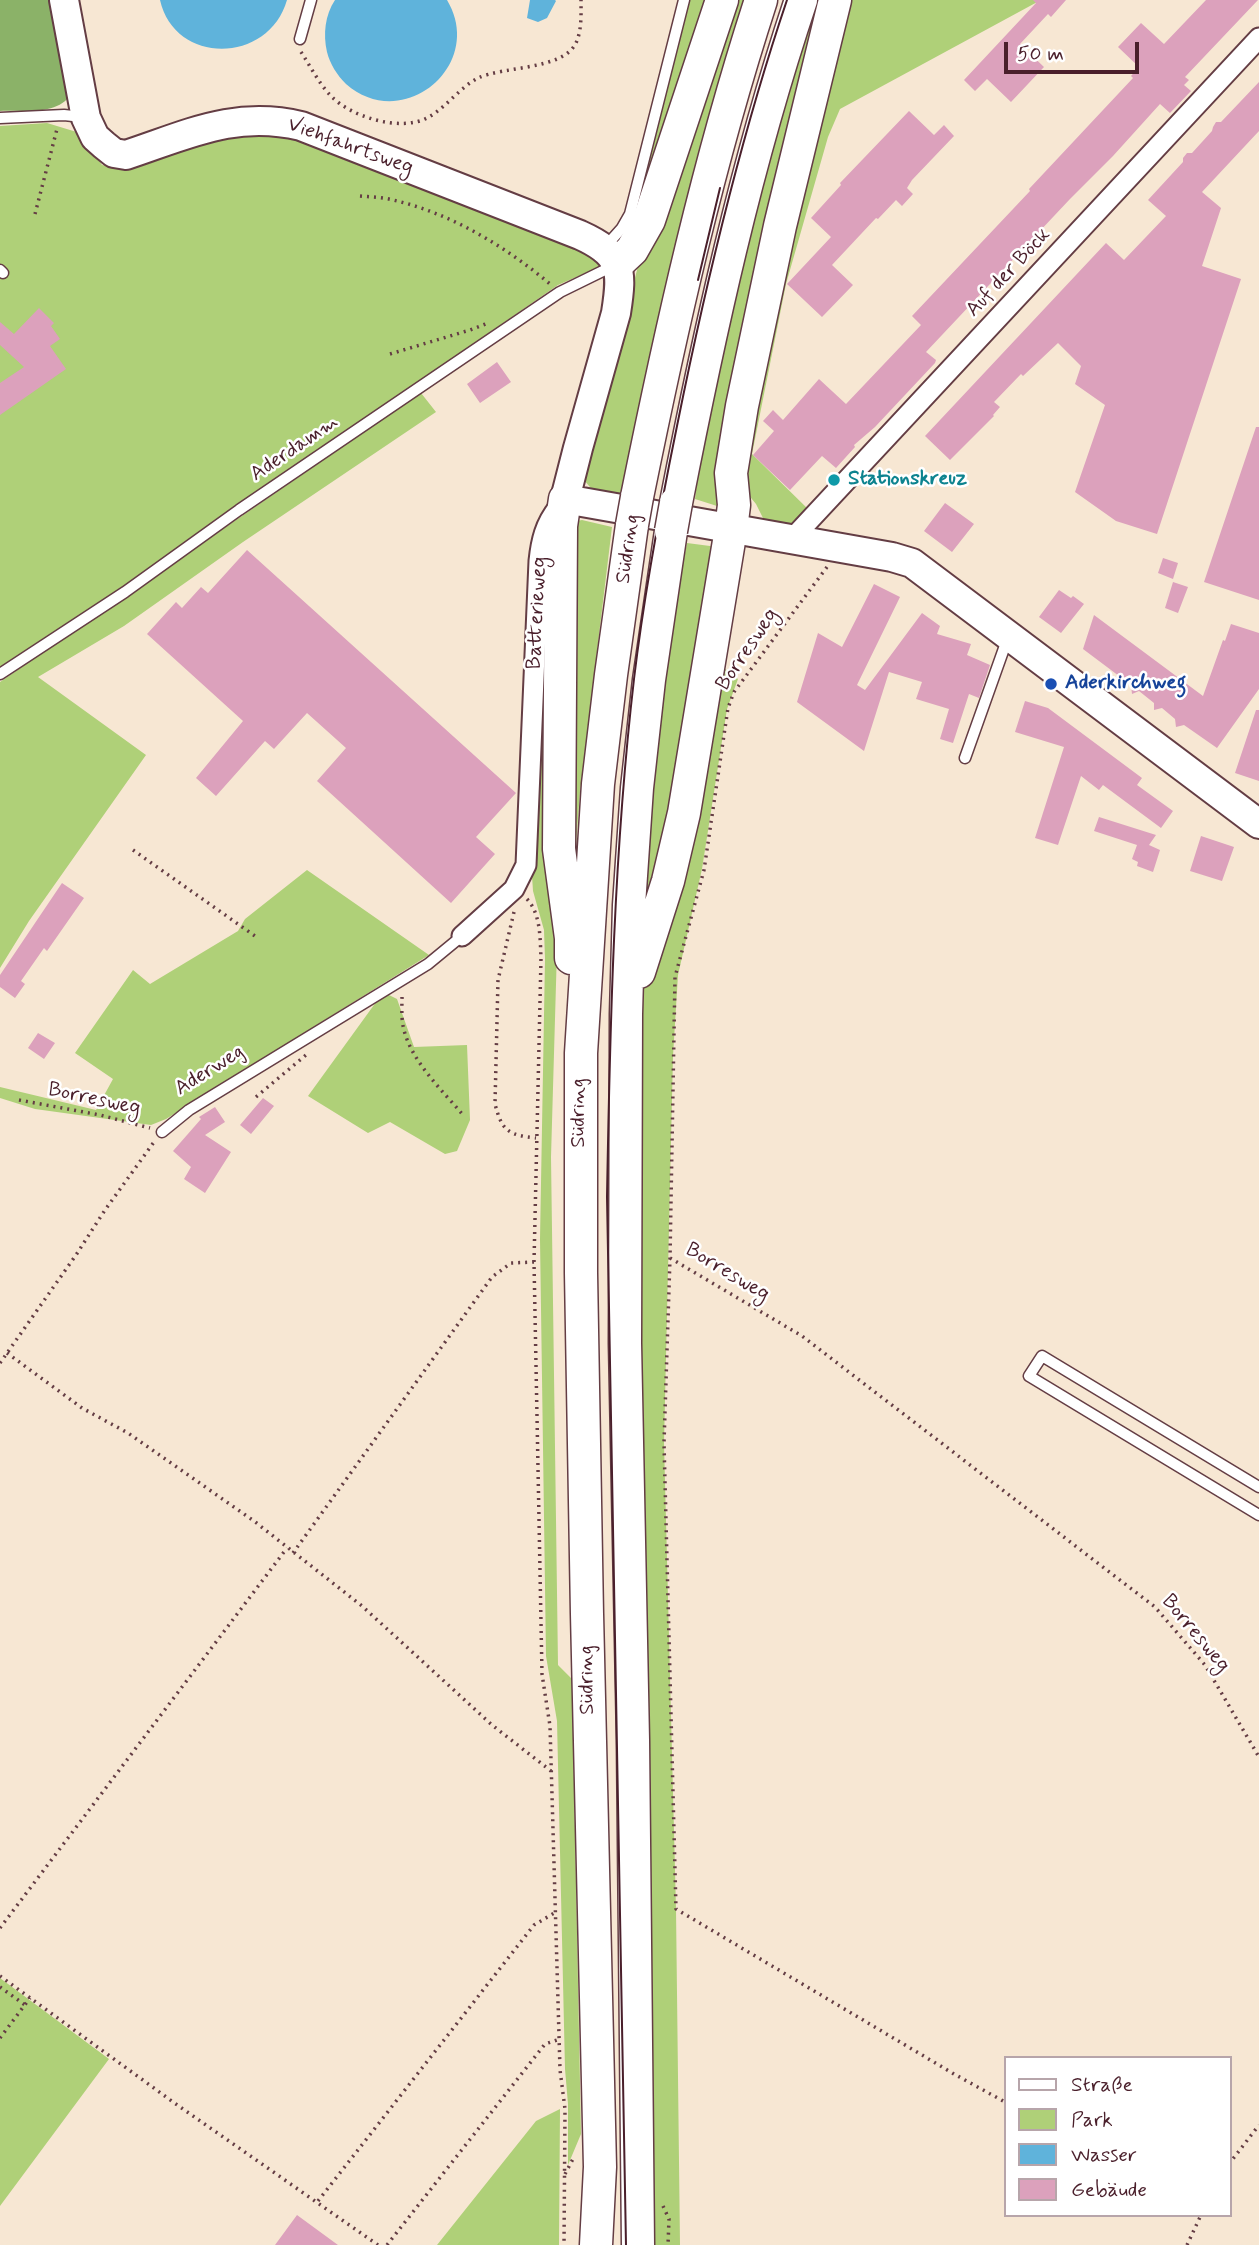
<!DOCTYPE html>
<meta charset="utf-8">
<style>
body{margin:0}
#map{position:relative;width:1259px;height:2245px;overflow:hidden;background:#f7e7d3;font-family:Mynerve,sans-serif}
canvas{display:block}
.legend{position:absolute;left:1004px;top:2056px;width:228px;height:161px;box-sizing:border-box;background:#fff;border:2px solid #b7a5aa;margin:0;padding:9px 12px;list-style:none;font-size:21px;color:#4a1f2b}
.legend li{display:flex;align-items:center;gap:14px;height:35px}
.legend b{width:35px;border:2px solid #b7a5aa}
.scale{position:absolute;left:1004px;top:42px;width:135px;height:32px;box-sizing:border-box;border:4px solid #4a1f2b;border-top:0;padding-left:9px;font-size:21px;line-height:24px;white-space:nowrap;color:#4a1f2b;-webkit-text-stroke:5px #fff;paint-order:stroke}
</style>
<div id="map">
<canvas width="1259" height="2245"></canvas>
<ul class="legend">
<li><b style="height:9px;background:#fff"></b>Straße</li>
<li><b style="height:19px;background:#afd078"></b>Park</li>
<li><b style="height:19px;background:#5fb3db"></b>Wasser</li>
<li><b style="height:19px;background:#dca1bc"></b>Gebäude</li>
</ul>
<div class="scale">50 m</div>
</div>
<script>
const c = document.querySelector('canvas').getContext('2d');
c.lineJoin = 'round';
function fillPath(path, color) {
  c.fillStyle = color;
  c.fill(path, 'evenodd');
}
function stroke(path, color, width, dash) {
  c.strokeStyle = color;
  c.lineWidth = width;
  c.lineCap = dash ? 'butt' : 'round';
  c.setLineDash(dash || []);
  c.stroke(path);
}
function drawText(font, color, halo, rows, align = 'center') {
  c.font = font + ' Mynerve,sans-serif';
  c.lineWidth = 5;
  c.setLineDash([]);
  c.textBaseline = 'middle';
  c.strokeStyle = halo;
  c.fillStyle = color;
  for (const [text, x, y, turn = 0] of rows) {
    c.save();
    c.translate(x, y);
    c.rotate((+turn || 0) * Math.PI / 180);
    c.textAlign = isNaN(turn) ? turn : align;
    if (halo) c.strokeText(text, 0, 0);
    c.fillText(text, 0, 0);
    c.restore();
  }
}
fillPath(new Path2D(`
 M687,0H752L629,498L595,493L584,480L639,262L633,215Z
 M817,0H1041L840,109L828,137L786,284L752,454L810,511L799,524L779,528L763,518L756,504L742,487L717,506L695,499L707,397L765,155Z
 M47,123L80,133L102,165L120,168L237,129L285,130L587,246L599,260V267L558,285L122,588L0,669V126Z
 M421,393L436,412L243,542L124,626L38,677L146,755L29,921L0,968V682Z
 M582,520L612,527L580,792L572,896L577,521Z
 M687,543L733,549L720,665L738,679L727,709L702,869L678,975L673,1056L664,1443L676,1909L680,2245H649L633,1014L660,681Z
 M542,591L558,915L551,1157L558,1665L572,1679L581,2134L568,2165V2104L565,2069L557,1721L546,1656L540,1239L545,959L544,930L533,891L532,876Z
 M307,870L429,955L166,1119L151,1125L35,1109L0,1098V1087L96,1110L113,1079L75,1053L133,970L150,984L238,931L245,919Z
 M389,995L397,999L414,1047L467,1045L470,1120L457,1151L445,1154L390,1122L368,1133L308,1096L379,998Z
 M0,1978L109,2059L0,2206Z
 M560,2109L559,2245H437L536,2121Z`), '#afd078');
fillPath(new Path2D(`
 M0,0H56L71,94C58,116 22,110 0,111Z`), '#8bb268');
fillPath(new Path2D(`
 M160,0H287C269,64 175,66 160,0Z
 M335,0H447C486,65 403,134 346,84C337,75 330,64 327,52C323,34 325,15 335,0Z
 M530,0H555L556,1L547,18L538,22L527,18Z`), '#5fb3db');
fillPath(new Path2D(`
 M1033,0H1066L1051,17L1048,14L1020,44L1044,67L1011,102L987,79L975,91L964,80L1036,3Z
 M1206,0H1258L1185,77L1189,80L1184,85L1191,91L1170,113L1160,104L1113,156L1070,199L926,352L936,360L935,363L875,427L854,445L855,447L836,468L822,456L790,490L753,455L774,431L763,421L773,410L783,420L819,379L846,404L921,325L912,316L1030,191L1029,189L1133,78L1131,76L1139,67L1118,47L1141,23L1164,44Z
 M1259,82V131L1202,192L1221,208L1202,266L1241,279L1157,534L1116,521L1075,492L1105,405L1075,384L1081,366L1058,343L1023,376L1021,374L994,402L1000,407L993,415L994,416L950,460L925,436L1106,243L1124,260L1166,216L1148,200L1183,162V158L1187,153H1192L1212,131L1213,127L1216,122H1221Z
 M909,111L934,135L944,125L954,136L912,180L907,188L913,194L902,206L896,200L878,219L876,218L832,265L853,285L822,317L787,284L831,237L811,218L841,185L840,183Z
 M39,308L54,323L51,326L60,339L50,346L66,369L0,415V383L24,367L0,345V322L14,334Z
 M497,362L511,382L480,403L467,384Z
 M1256,427H1259V600L1204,582Z
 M945,503L974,524L952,552L924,531Z
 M247,550L516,793L476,837L495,854L451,903L317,781L346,748L307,713L274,749L265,741L216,796L196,778L243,721L147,634L176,602L182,608L201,587L208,593Z
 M1163,558L1178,563L1173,579L1158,573Z
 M1173,582L1188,587L1178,613L1165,608Z
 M874,584L900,597L857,685L865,690L922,613L940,626L937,634L971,644L967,655L990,665L979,698L969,694L953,743L940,739L949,709L916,699L922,682L889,672L864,751L797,702L818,633L842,647Z
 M1059,590L1071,598L1073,596L1084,604L1061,633L1039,617Z
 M1094,615L1203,696L1223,640L1225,641L1231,624L1259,633V689L1217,748L1184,725L1176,727L1175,719L1162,708L1154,710V703L1139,691L1132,694L1131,685L1083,649Z
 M1025,701L1048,708L1142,778L1137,785L1173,811L1161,828L1103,785L1099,790L1081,776L1058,845L1035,838L1064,747L1015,732Z
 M1256,710H1259V781L1235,773Z
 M1099,817L1156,835L1149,845L1160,850L1153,872L1137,866L1138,862L1132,859L1137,845L1094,831Z
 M1201,836L1234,847L1222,881L1190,871Z
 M62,883L84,898L47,951L44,948L21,981L25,984L15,998L0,987V975Z
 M38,1033L55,1043L44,1059L28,1048Z
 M263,1098L274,1106L251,1134L240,1125Z
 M215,1107L225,1122L205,1135L231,1152L205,1193L184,1179L191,1167L173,1151L201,1119L199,1117Z
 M297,2215L338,2245H275Z`), '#dca1bc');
const lane = new Path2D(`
 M300,39L311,0
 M0,118L64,115L82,117
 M605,247L622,228L630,214L684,0
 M0,270L3,273
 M0,674L125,592L239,510L560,292L613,266
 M965,758L1007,640
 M162,1132L189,1110L428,964L462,936
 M1259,1487L1042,1356L1029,1376L1259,1515`);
const street = new Path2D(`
 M791,540L1259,38
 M462,936L514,889L526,865L539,561C541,541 545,524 558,508`);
const secondary = new Path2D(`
 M64,0L86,118L95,137L104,145L114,153L126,155C187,135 235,110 301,126L580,235C622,254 623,269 616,313L578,448L565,499L892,557L912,563L1259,824`);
const primary = new Path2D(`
 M617,264L632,250L649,220L722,0
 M637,497C671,329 708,163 761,0
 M565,499L561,526L559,849L571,938V958
 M676,503C709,334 746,164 801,0
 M639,972L668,881L684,813L731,529L734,505L731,473L742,406L780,226L835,0
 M596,2245L600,2167L587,1614L581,1273V1053L598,784L611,675L632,525
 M638,2245L633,1740L625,1343L626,1014L629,905L637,788L649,680L671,531`);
stroke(lane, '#643d44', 13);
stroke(street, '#643d44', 23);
stroke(secondary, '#643d44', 32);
stroke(primary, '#643d44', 35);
stroke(new Path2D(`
 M301,52C311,67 319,84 332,97C352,117 400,132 427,118C446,108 459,88 478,78C504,66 563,70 576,43C582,30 581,13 581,0
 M360,196C371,197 382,197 393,200C450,213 505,246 550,284
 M35,214L57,129
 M390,354L470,330L488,323
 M827,567L734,692L728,708L704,870L675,977L670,1258L664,1443L676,1909L954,2074L1005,2102
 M133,850L255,936
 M527,899C541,914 540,939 541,958L534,1262L542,1674L550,1726L560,2070L565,2109L564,2245
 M514,912L498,980L495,1104C502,1131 508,1135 536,1138
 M402,997C402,1007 401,1019 404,1030C412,1062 442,1090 463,1115
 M256,1097L306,1055
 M19,1100L100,1115L150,1128
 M670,1258L802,1336L1155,1607L1205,1665L1259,1757
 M7,1353L82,1408L128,1433L254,1521L362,1606L492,1725L551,1771
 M0,1363L76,1255L105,1210L154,1142
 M293,1553L492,1277L511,1263L534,1262
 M0,1928L287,1548
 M0,1976L173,2102L378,2245
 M0,1987L25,2005
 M0,2038L30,1998
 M1229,2164L1259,2125
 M565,2174L574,2157
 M318,2201L534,1925L556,1912
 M663,2206L669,2219L668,2245
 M387,2245L545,2044L560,2039
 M1187,2245L1201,2215`), '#643d44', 3.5, [2, 5]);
stroke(lane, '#fff', 10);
stroke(street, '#fff', 19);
stroke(secondary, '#fff', 28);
stroke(primary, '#fff', 32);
stroke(new Path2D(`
 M698,280L720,188
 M626,2245L607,1197C610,1024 614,851 634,679C644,594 660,509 677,426C706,282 740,139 787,0`), '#4a1f2b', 2);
const primaryBridge = new Path2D(`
 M632,525L637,497
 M671,531L676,503`);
stroke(primaryBridge, '#643d44', 35, []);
stroke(primaryBridge, '#fff', 32);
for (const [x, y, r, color] of [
 [834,480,7,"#0f9aa8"],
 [1051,684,7,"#1a4fb4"]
]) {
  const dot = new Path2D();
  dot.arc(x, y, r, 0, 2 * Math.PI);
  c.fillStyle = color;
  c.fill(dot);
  stroke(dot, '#fff', 2.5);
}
drawText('21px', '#4a1f2b', '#fff', [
 ["Viehfahrtsweg",350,147,20],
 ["Auf der Böck",1009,273,-47],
 ["Aderdamm",295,449,-34],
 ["Südring",629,549,-82],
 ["Batterieweg",538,613,-87],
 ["Borresweg",748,650,-56],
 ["Aderweg",210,1071,-32],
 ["Borresweg",94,1100,12],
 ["Südring",580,1113,-90],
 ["Borresweg",727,1273,31],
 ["Borresweg",1195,1634,50],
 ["Südring",588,1680,-91]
]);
drawText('bold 21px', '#0d838f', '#fff', [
 ["Stationskreuz",848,480]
], 'left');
drawText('bold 21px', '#164399', '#fff', [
 ["Aderkirchweg",1065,684]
], 'left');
</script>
